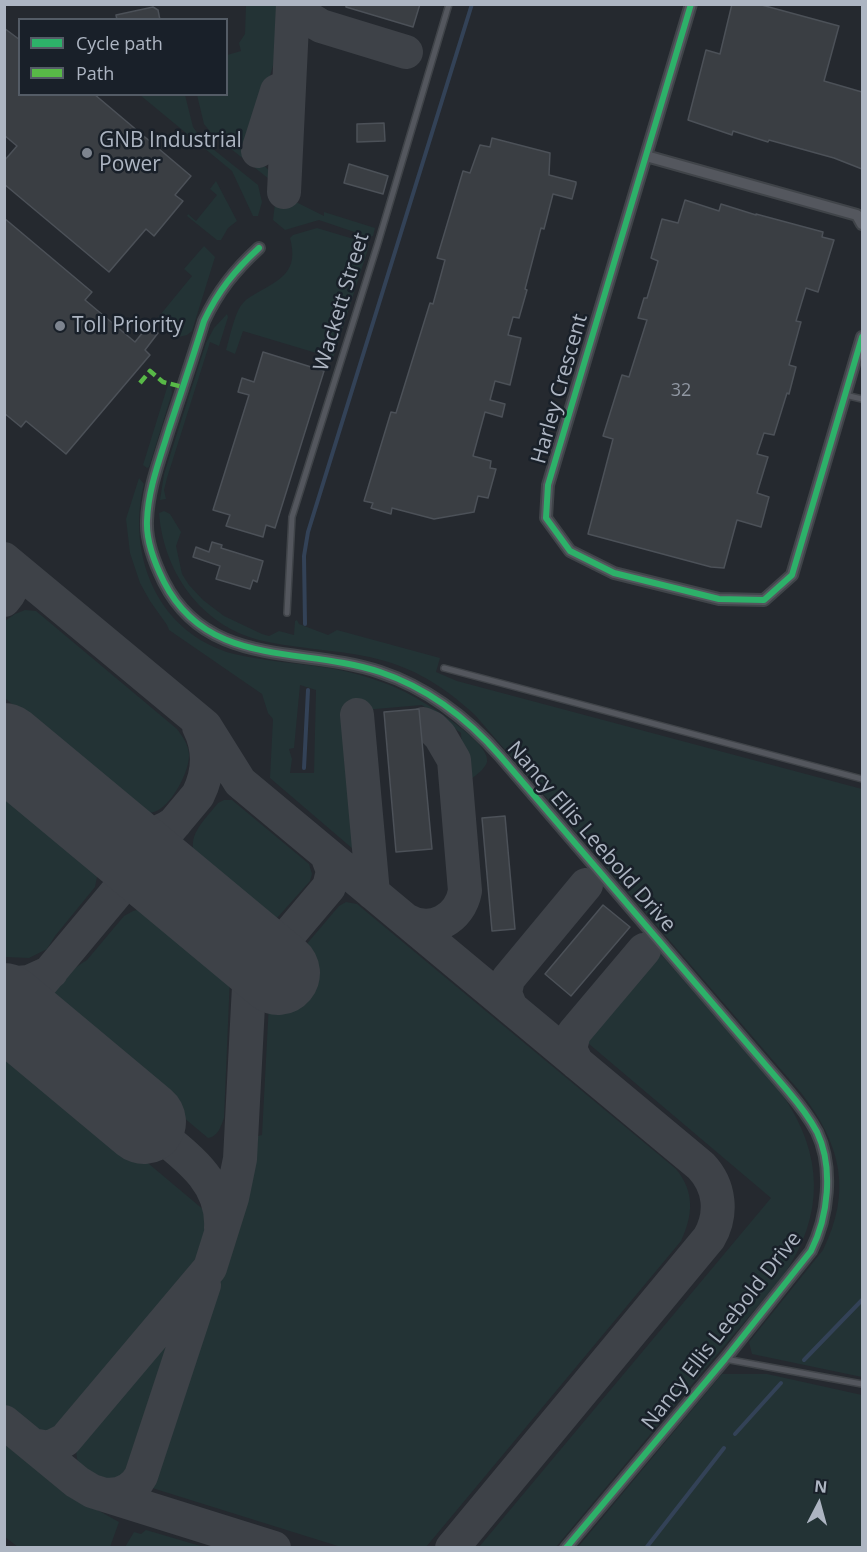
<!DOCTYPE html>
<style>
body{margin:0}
#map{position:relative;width:867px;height:1552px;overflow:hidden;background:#25292f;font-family:"Open Sans",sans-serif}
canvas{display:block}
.frame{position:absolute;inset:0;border:6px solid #adb5c2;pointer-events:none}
.legend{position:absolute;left:18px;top:18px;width:210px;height:78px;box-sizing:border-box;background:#192029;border:2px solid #545c66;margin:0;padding:8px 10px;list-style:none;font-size:18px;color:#adb5c2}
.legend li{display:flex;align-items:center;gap:12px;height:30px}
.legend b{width:30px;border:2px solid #545c66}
.north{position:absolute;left:789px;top:1474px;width:60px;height:60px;-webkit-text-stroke:4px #192029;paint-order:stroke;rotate:6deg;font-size:16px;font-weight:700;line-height:24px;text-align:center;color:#adb5c2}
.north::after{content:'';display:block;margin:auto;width:21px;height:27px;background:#adb5c2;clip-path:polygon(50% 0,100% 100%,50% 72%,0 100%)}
</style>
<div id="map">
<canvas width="867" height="1552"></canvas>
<div class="frame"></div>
<ul class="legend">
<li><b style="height:8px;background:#2db169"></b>Cycle path</li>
<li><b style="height:8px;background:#58b947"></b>Path</li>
</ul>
<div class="north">N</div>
</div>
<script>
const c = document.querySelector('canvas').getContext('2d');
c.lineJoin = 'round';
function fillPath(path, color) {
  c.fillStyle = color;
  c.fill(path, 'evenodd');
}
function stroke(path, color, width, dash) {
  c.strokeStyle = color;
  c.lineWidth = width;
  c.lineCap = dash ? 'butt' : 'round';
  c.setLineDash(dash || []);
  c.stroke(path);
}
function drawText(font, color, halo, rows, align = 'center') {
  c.font = font + ' "Open Sans",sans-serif';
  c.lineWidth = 5;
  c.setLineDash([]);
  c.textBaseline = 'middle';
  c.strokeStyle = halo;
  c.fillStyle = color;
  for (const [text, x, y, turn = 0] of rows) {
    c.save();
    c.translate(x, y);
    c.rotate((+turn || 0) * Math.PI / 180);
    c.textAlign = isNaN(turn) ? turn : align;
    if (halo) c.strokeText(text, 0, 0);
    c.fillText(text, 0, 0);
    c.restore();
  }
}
fillPath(new Path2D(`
 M246,5H282L278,49L247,153C261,164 282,175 282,195L324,216V212L375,228L373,236L369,237L319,220L285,230L273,220L276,195L269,179L211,133L204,124L197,95L226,94L227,55L241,51L239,43L245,34Z
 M140,95H185L193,127L203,141L258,185L262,202L258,216H253L232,171Z
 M216,181L237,221L228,228L221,240H217L187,216L188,214L196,221L217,195L210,189Z
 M317,228L367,243L369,246L333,358L243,331L235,354L226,350C230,337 235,310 244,302C246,299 252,296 255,294C281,279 299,272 290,238L293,235Z
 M204,246L215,257L192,331L187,335L179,337L156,320L192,276L184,269Z
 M227,314L228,317L219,346L210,342L167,478L164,490L166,499L160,500L164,474L206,343L214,328Z
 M170,378L172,393L149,467L147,468L143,465Z
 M139,478L144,484C126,555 158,634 234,654C276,664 319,663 360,675C374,679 389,684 403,691C420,699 492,742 487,762C485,769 476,775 471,779L463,770L461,733L422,705L352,711L363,847L353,849L270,778L273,719L268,713L262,694L169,630L167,625L150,601L140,583L130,553L126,519ZM300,685L316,690L314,773H290L292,759L289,749L294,748Z
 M164,511L170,514L181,532L176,546L182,574L189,585L203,600L224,616L262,634L269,636L279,631L294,635L295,621L297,620L299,624L328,635L337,630L440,658L436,672L457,681L862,789V1377L752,1354L749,1342L823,1250C852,1191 841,1145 802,1094L475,715C449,691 420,671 385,661C347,650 307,650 268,642C205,630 164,576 159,513Z
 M25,610L36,611L177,729C183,737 188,744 189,754C190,771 171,807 154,812C144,815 135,810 127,805L5,698V621L15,614Z
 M5,786L90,859L98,872L95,887L55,936L47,949L29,958L5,957Z
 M224,800H232L309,864L312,874L310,881L277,918H267L262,914L197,860C184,837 204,821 218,803Z
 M346,902L357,904L676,1169C695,1192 693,1215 681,1241L426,1547H341L149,1487L255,1161L258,1136L262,1135L269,1003L274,1006L311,965L299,953L339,906Z
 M140,909L148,910L155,914L230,976L224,1118C221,1126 218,1137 208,1138L50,1005V995L70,971L87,960L124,916L133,911Z
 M654,946L782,1094C824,1155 825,1215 783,1276L556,1547H479L771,1198L582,1038L583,1030Z
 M12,1049L211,1216L210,1237L204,1255L64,1425L47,1433L31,1426L5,1404L4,1053Z
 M181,1318L183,1319L134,1470C111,1496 63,1472 80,1439Z
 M722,1374H767L862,1395V1547H578Z
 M4,1440L74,1497L119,1522L110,1547H18L5,1537Z
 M146,1530L204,1547H125L134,1532L141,1534Z`), '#233335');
stroke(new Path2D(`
 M305,624L304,556L308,532L472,4
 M304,768L308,690
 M804,1360L862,1300
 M735,1434L781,1383
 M646,1548L724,1448`), '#334257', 4);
stroke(new Path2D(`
 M293,9L321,26L406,52
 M258,151L277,91
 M284,192L293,4
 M4,559L205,726L240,782L701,1166C720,1186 723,1214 709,1238L452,1548
 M4,560C15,573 16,587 4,600
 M357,715L373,893
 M4,743L101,824C124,841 152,840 175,823
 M406,920C431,935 460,919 465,891L454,760L440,736L432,728L423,724
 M4,984L29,982L51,972
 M511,1008L505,993L508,979L586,885
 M4,1027L198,795C209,773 210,749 199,727
 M577,1063L570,1049L574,1033L644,950
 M144,1122C178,1151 224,1177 221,1228
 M4,1422L77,1482L92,1491L274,1548
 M32,1445L49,1448L65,1440L210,1268L232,1198L240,1159L249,986L253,977L329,887L333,871L327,855
 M101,1494C118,1497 133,1491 141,1476L204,1285`), '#3e4248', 34);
stroke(new Path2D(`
 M4,745L278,973
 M4,1005L144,1122`), '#3e4248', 84);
const building = new Path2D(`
 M346,4H420L413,27L346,7Z
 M732,4H758L839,26L824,81L862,92V169L834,158L769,140L768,142L733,131L732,135L688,120L706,50L720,54Z
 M153,7L158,10L160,20H117L116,15Z
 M4,28L20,40V94H94L191,176L175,195L183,201L154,236L146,229L109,272L4,184V161L17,146L4,135Z
 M384,123L385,141L357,142V124Z
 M492,138L550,153L549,175L576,182V184L572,199L553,194L544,229L541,228L525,289L527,290L519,318L513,317L508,335L521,338L510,385L495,381L490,400L505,404L502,417L485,412L473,456L491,461L490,468L496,469L488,498L478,496L474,512L434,519L392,508L391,514L371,508L373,503L364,501L391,412L396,413L430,303L433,304L445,260L437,258L463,171L470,173L480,145L490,147Z
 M349,164L388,176L383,194L344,183Z
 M685,200L719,211L721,204L756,215V214L823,232L822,237L834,240L818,292L806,288L796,321L801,322L789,365L796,367L789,394L787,393L774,435L764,433L757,454L768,457L757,493L769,497L761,527L737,520L724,568L711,567L588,534L613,439L603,436L622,375L629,377L647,320L638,318L644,298H647L658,261L651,258L662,219L678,223Z
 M4,218L92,292L85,300L135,342L148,326L158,333L145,350L150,355L66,454L26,421L21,427L4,413Z
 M263,352L324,371L275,528L266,525L263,537L226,526L230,515L213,510L249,395L238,392L242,378L254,382Z
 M212,542L222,545L221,548L263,561L257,582L253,580L250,589L216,579L220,566L193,557L196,547L209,552Z
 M419,709L432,849L396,852L384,712Z
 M505,816L515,929L492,931L482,818Z
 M603,905L630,927L571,996L545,974Z`);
fillPath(building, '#3a3e43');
stroke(building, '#4c5158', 1.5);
const lane = new Path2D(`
 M845,395L862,399
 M287,613L292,517L378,243L449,4
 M444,668L862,779
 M725,1359L862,1384`);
const street = new Path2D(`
 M691,4L548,485L546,518L570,551L614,573L719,599L764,600L792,575L862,337
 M646,156L857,215L862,224
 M259,248C235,270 218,291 204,321C193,357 181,393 169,429C160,459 148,489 147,521C146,542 155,564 164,582C208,669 303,646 380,672C428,688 468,719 501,757L787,1090C798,1103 809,1117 817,1132C834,1168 828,1217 811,1251L725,1359L566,1548`);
stroke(lane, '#404449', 8);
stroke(street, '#404449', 14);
stroke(lane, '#54575e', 5);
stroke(street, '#54575e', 10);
stroke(new Path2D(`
 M140,383L150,371L163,382L183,387`), '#58b947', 4.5, [9, 4.5]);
stroke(new Path2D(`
 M691,4L548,485L546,518L570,551L614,573L719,599L764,600L792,575L862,337
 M259,248C235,270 218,291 204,321C193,357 181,393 169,429C160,459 148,489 147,521C146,542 155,564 164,582C208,669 303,646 380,672C428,688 468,719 501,757L787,1090C798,1103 809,1117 817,1132C834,1168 828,1217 811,1251L725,1359L566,1548`), '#2db169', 6);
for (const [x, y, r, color] of [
 [87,153,6,"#7d848f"],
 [60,326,6,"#7d848f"]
]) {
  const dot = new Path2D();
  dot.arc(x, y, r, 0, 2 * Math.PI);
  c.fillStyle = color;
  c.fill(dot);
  stroke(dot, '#192029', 2);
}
drawText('18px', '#9097a2', null, [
 ["32",681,391]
]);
drawText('21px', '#adb5c2', '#192029', [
 ["GNB Industrial",99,141],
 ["Power",99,165],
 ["Toll Priority",72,326]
], 'left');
drawText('21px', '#adb5c2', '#192029', [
 ["Wackett Street",342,302,-73],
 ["Harley Crescent",560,389,-74],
 ["Nancy Ellis Leebold Drive",591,837,49],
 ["Nancy Ellis Leebold Drive",722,1331,-52]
]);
</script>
